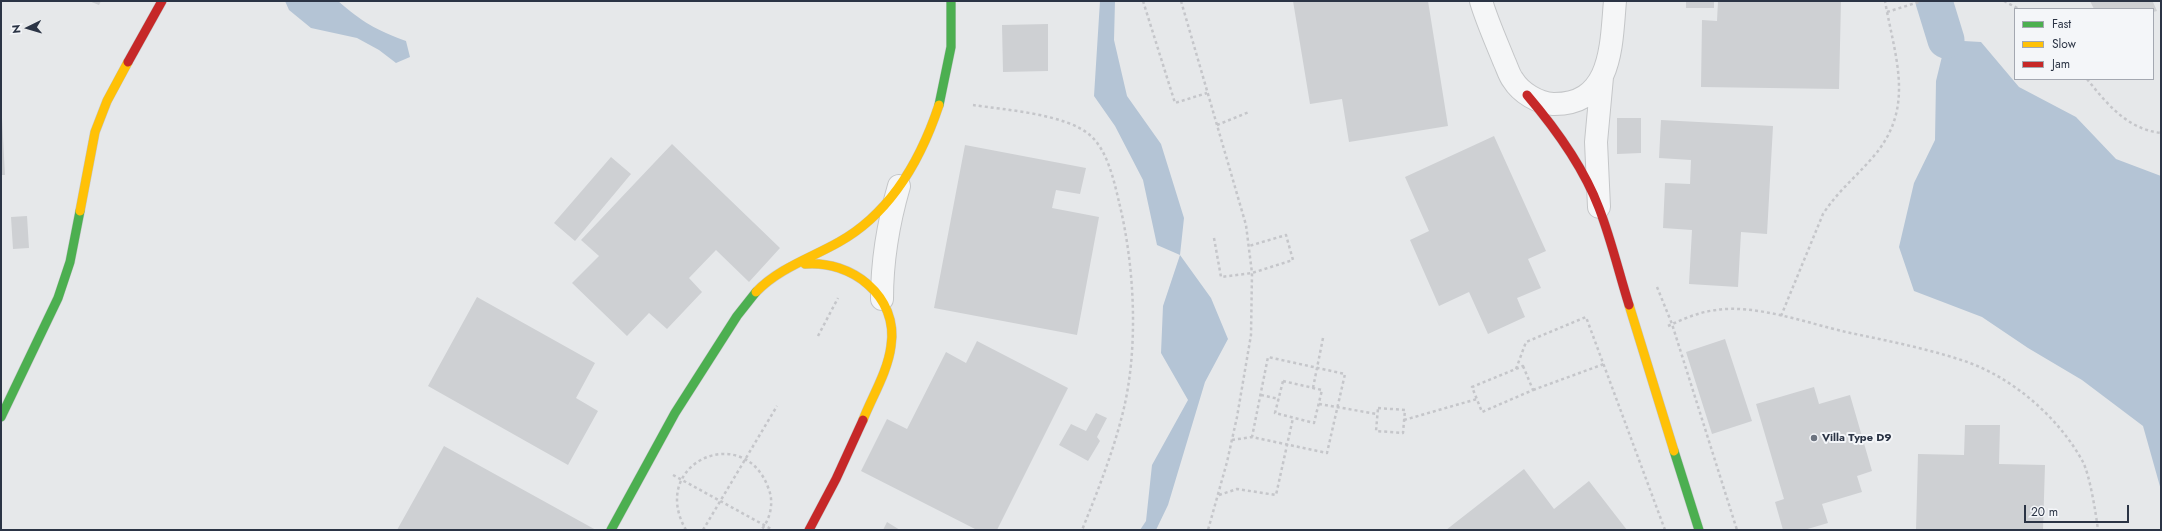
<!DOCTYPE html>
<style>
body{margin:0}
#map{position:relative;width:2162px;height:531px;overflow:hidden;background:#e6e8ea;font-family:Jost,sans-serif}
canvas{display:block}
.frame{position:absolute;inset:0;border:2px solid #2b3445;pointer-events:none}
.legend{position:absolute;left:2014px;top:8px;width:140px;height:72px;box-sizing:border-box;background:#f4f6f9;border:1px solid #a4a8b1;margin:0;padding:5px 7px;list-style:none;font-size:12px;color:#2b3445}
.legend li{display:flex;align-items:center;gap:8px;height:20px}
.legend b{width:20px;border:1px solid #a4a8b1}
.north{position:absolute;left:8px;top:8px;width:40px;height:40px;-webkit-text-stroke:3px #f4f6f9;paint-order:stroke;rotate:265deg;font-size:11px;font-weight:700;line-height:16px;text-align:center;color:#2b3445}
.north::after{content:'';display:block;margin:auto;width:14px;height:18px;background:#2b3445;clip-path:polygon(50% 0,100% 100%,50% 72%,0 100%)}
.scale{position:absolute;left:2024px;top:505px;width:105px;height:18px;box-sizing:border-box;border:2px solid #2b3445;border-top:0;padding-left:5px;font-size:12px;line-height:14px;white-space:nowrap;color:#2b3445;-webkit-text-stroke:3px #f4f6f9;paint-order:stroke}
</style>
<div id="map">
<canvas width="2162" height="531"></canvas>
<div class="frame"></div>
<ul class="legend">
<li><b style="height:5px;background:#4caf50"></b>Fast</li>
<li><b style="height:5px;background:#ffc107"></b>Slow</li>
<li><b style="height:5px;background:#c62828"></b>Jam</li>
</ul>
<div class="north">N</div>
<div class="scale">20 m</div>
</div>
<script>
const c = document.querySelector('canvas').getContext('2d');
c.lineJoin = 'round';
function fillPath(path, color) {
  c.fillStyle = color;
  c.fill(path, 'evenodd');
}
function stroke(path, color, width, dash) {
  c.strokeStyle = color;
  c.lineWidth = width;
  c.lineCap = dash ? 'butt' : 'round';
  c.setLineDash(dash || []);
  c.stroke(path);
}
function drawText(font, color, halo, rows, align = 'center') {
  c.font = font + ' Jost,sans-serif';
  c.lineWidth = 4;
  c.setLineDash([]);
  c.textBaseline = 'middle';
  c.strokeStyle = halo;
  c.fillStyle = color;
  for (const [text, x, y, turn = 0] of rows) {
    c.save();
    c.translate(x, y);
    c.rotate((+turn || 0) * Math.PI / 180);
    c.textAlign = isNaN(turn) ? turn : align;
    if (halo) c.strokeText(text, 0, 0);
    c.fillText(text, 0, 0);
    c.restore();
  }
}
fillPath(new Path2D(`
 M285,1H338C362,22 376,30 406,41L410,57L396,63L379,50L357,38L311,28L289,10Z
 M1100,1H1115L1114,40L1127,96L1161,144L1184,218L1180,255L1211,298L1228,339L1205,382L1168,505L1156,530H1140L1146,521L1152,465L1188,400L1161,353L1163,306L1180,255L1157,245L1143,180L1115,126L1094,96Z
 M1946,40L1981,42L2019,87L2076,117L2116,159L2161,176V490L2143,426L2082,380L2028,348L1982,317L1914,291L1899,247L1914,183L1935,140L1936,81Z`), '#b4c4d5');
stroke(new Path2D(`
 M1934,1L1946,40`), '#b4c4d5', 37);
fillPath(new Path2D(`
 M89,1H101L99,5Z
 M1293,1H1428L1448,126L1349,142L1342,99L1310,104Z
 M1686,1H1714V8H1686Z
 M1718,1H1841L1839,89L1701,87L1702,20L1717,21Z
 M2090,1H2155L2153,2L2157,11L2153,12V9H2094Z
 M1048,24V71L1003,72L1002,25Z
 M1,118H2L5,175H1Z
 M1617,118H1641V153L1617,154Z
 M1661,120L1773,126L1767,234L1741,232L1738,287L1689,284L1692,230L1663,228L1665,183L1690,184L1691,160L1659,158Z
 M1494,136L1546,251L1528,259L1541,288L1517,298L1525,317L1488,334L1469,292L1439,306L1410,240L1429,231L1405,177Z
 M672,144L780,248L749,282L716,250L689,278L702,292L667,329L649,313L627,336L572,283L599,256L581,240Z
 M965,145L1086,168L1080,194L1056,190L1052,208L1099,217L1077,335L934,308Z
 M611,157L631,174L575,241L554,223Z
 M27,216L29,248L13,249L11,217Z
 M477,297L595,363L576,398L598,411L568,465L428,386Z
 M1725,339L1752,421L1712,434L1686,352Z
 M977,341L1068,388L997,530H977L861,471L887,419L907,429L946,352L966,363Z
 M1814,387L1819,404L1850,395L1872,471L1857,476L1862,492L1822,504L1828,523L1804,530H1783L1775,502L1784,499L1756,404Z
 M1096,413L1107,418L1097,437L1100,441L1088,461L1059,445L1071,424L1086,431Z
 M1965,425H2000L1999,464L2045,465L2043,530H1916L1918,454L1964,455Z
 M444,446L596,530H397Z
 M1524,469L1554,509L1589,481L1627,530H1446Z
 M887,522L900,530H883Z`), '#ced0d3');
const street = new Path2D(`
 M1481,1C1487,21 1496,41 1504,61C1507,67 1509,75 1513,80C1521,93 1538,103 1553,104C1613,105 1611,44 1615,1
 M1599,207L1596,142L1602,77
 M882,299C882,260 888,224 899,186`);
const fast = new Path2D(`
 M939,105L951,47V1
 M1,417L58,298L70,262L80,211
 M1674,451L1699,530
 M611,530L675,413L737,316L756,292`);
const slow = new Path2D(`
 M80,211L95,132L107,101L128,62
 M805,264C851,260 899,296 891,346C888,371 872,397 863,420
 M756,292C779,268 811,258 839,242C891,213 921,159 939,105
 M1629,305L1674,451`);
const jam = new Path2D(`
 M128,62L162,1
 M1527,95C1556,129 1583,166 1599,208C1611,239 1619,273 1629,305
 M809,530L836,479L863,420`);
stroke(street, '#c4c6c8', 24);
stroke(fast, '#c4c6c8', 10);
stroke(slow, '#c4c6c8', 10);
stroke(jam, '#c4c6c8', 10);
stroke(new Path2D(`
 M1143,1L1175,103L1207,93
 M1181,1L1246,225L1252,273L1251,335L1237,417L1227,462L1208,530
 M2004,1L2019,9
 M1887,12L1922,1
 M2087,79C2107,104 2127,129 2161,133
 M973,105C1006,110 1067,114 1091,136C1108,152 1114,181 1119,202C1135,267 1139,351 1122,416C1112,455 1097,493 1082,530
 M1217,125L1249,112
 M1214,238L1221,277L1252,273L1293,260L1286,235L1249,246
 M1657,287L1672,324L1737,530
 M1781,316L1823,214C1837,192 1856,177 1873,157C1916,108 1895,58 1885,1
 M1668,326C1683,319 1699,312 1716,310C1756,304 1807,323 1846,332C1883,340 1921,347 1958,359C2009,374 2058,416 2083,462C2090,476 2096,514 2098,530
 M818,336L838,298
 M1523,366L1533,390L1482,412L1472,387Z
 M1516,369L1526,342L1586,317L1665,530
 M1283,381L1322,390L1314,423L1275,413Z
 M1313,388L1323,338
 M1533,390L1604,364
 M1261,395L1279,399
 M1319,404L1377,414
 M1378,408L1405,410L1403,433L1376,431Z
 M1404,420L1477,399
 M1232,440L1252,437L1327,453L1345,374L1268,357L1252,437
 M673,475L773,530
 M1219,495L1237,489L1276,495L1293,418
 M686,530C647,462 746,420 769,490C774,503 770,520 761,530
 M703,530L777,406`), '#c5c6ca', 2.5, [3, 3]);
stroke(street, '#f5f6f7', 22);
stroke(fast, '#4caf50', 9);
stroke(slow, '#ffc107', 9);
stroke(jam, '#c62828', 9);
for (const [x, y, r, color] of [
 [1814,438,4,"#6c737f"]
]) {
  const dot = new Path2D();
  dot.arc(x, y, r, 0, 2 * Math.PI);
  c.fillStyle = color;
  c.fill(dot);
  stroke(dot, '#f4f6f9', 1.5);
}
drawText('bold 11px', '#2b3445', '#f4f6f9', [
 ["Villa Type D9",1822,438]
], 'left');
</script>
